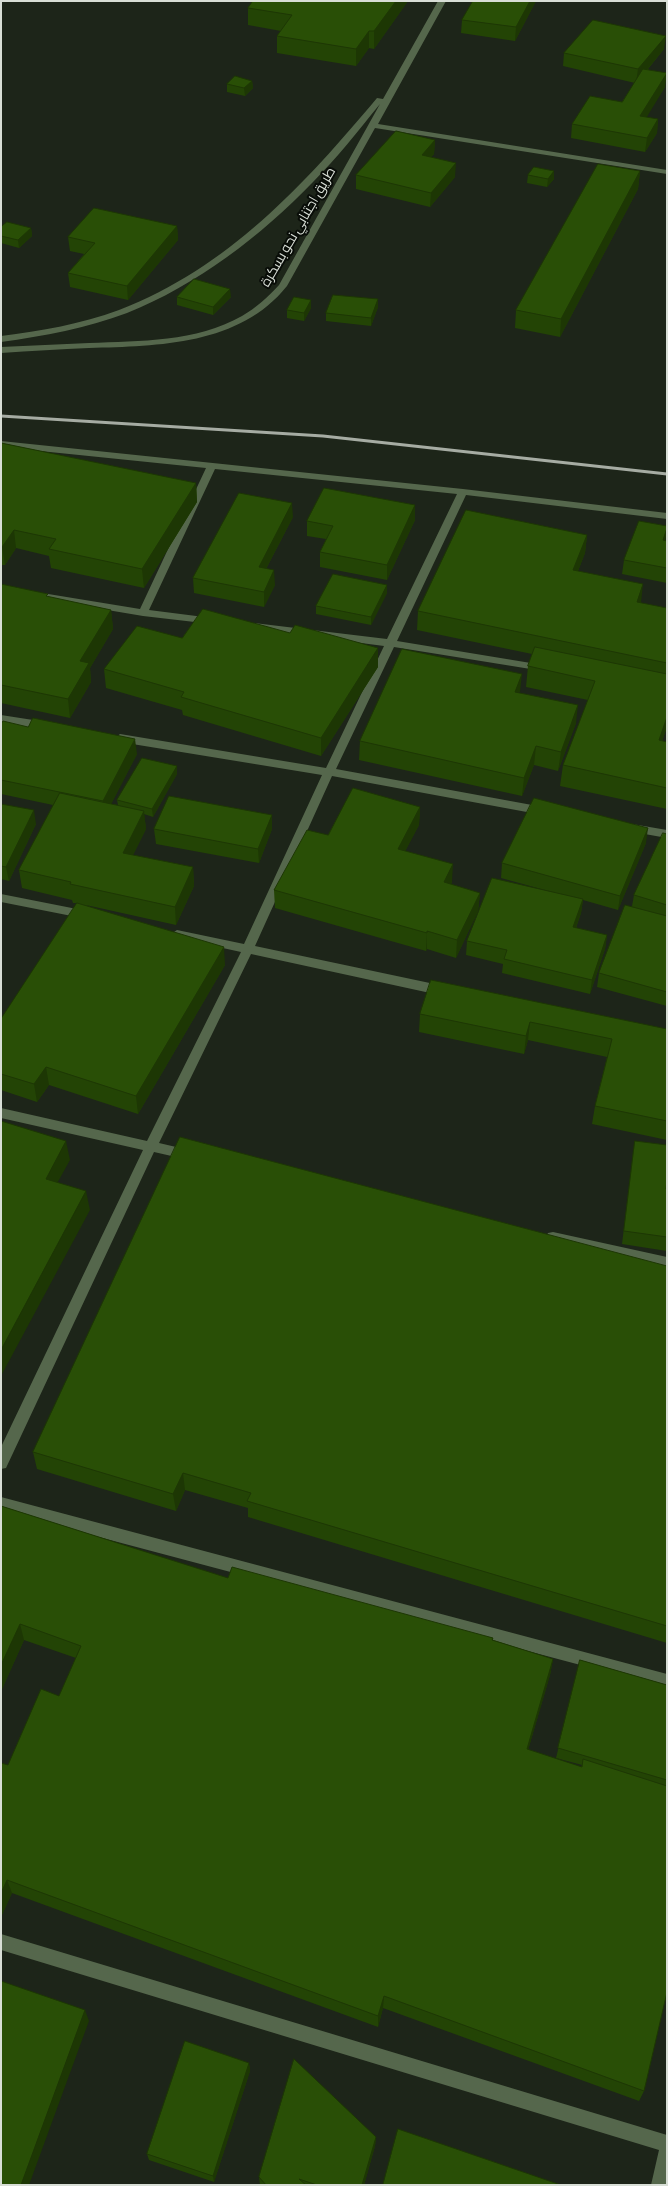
<!DOCTYPE html>
<meta charset="utf-8">
<style>
body{margin:0}
#map{position:relative;width:668px;height:2186px;overflow:hidden;background:#1d2519;font-family:"Asap Condensed",sans-serif}
canvas{display:block}
.frame{position:absolute;inset:0;border:2px solid #d8ded6;pointer-events:none}
</style>
<div id="map">
<canvas width="668" height="2186"></canvas>
<div class="frame"></div>
</div>
<script>
const c = document.querySelector('canvas').getContext('2d');
c.lineJoin = 'round';
function fillPath(path, color) {
  c.fillStyle = color;
  c.fill(path, 'evenodd');
}
function stroke(path, color, width, dash) {
  c.strokeStyle = color;
  c.lineWidth = width;
  c.lineCap = dash ? 'butt' : 'round';
  c.setLineDash(dash || []);
  c.stroke(path);
}
function drawText(font, color, halo, rows, align = 'center') {
  c.font = font + ' "Asap Condensed",Cairo,sans-serif';
  c.lineWidth = 4;
  c.setLineDash([]);
  c.textBaseline = 'middle';
  c.strokeStyle = halo;
  c.fillStyle = color;
  for (const [text, x, y, turn = 0] of rows) {
    c.save();
    c.translate(x, y);
    c.rotate((+turn || 0) * Math.PI / 180);
    c.textAlign = isNaN(turn) ? turn : align;
    if (halo) c.strokeText(text, 0, 0);
    c.fillText(text, 0, 0);
    c.restore();
  }
}
fillPath(new Path2D(`
 M438,1H446L378,124L667,170V174L375,128L287,286C240,345 159,346 89,348C60,349 31,351 1,353V347C30,346 60,344 89,343C140,341 196,342 242,316C256,308 268,297 279,285L380,104C358,131 337,158 313,182C261,236 197,285 127,313C87,328 44,336 1,342V336C41,331 81,324 119,310C228,268 304,185 377,98L383,99Z
 M1,441L463,489L667,513V519L466,495L397,641L543,665L548,668L543,671L394,647L336,769L543,807L549,811L543,815L332,776L255,946L444,986L450,991L444,996L251,954L159,1143L189,1150L194,1151L195,1155L194,1159L189,1160L154,1152L6,1468L1,1469V1447L143,1150L1,1118V1108L147,1141L241,952L177,938L171,934L177,930L244,944L322,775L120,742L115,738L120,734L326,768L384,646L254,629L249,626L254,623L387,639L457,494L215,469L149,610L212,618L217,621L212,624L143,616L36,598L31,595L36,592L140,609L206,468L1,447Z
 M1,715L46,722L51,726L46,730L1,723Z
 M632,824L667,830V838L628,831L626,828L628,825Z
 M1,894L87,911L93,915L87,919L1,902Z
 M553,1232L667,1257V1269L548,1241L546,1237L548,1233Z
 M1,1497L667,1674V1688L1,1511Z
 M1,1934L667,2135V2185H651L659,2150L1,1950Z`), '#55674c');
stroke(new Path2D(`
 M1,416L323,436L667,474`), '#a6aca3', 3);
fillPath(new Path2D(`
 M408,1L374,49L369,48L356,66L277,53V36L281,31L248,25V8Z
 M473,1H536L515,41L461,33L462,20Z
 M664,49L648,69L665,87L646,117L658,119L657,133L645,152L571,138L572,124L622,102L635,83L563,66L564,53Z
 M252,81L253,88L245,96L227,92V84Z
 M435,140L434,154L431,157L455,177L430,207L356,189V175Z
 M640,171L638,189L560,337L515,328L516,310Z
 M528,175L554,179L547,187L527,183Z
 M177,226L178,240L128,300L70,287L68,273L84,254L70,251L68,237Z
 M1,227L31,228L32,236L19,248L1,243Z
 M177,297H231L213,315L177,305Z
 M311,300V308L304,321L287,318V310Z
 M378,307L371,326L326,321V313Z
 M1,443L196,483L197,502L144,588L51,568L49,556L16,548L5,565H1Z
 M293,517L266,569L275,585L264,607L194,593L193,578Z
 M415,520L387,580L320,567V552L326,539L307,536V521Z
 M587,535L585,553L578,571L641,603L667,608V727L662,741L667,742V809L560,786L563,765L588,700L526,687L528,666L532,654L417,630L418,611Z
 M665,540L667,541V583L622,574L624,560Z
 M1,584L48,597L111,610L113,629L90,668L91,682L70,718L1,703Z
 M387,593L371,625L316,614V606Z
 M182,638L378,667L321,756L183,715L182,710L106,688L104,669Z
 M520,693L576,723L558,771L534,765L522,796L359,760L360,741Z
 M1,724L137,754L111,804L118,805L117,800L177,766V774L153,817L144,814L146,829L133,855L193,867L194,886L176,925L86,905L225,965L138,1114L49,1085L37,1102L1,1090V1019L77,903H73L72,900L22,888L19,870L53,805L1,794Z
 M1,804L36,824L9,881L1,879Z
 M420,807L419,825L405,851L452,882L451,884L480,893L478,911L456,958L427,949L426,951L275,908L274,890L328,835Z
 M154,829H272L259,863L156,844Z
 M667,834V1006L597,987L599,973L632,906L634,895Z
 M646,843L618,910L583,900L581,913L576,928L607,935L605,949L590,994L502,973L503,964L466,955L467,941L552,892L501,878L502,863Z
 M420,1014L667,1029V1140L592,1124L595,1106L607,1057L528,1040L524,1054L419,1032Z
 M635,1141L667,1189V1251L622,1244L633,1154Z
 M667,1266V1643L248,1517V1508L185,1490L176,1511L37,1469L33,1452Z
 M1,1506L228,1578L493,1638V1640L553,1659L550,1675L528,1750L581,1767L582,1765L556,1758L580,1660L667,1685V1992L644,2091L639,2101L383,2008L378,2027L12,1893L1,1917L8,1765L59,1696L76,1658L24,1640L2,1689H1Z
 M249,2063L250,2071L214,2182L149,2160L147,2154Z
 M376,2137L375,2146L364,2185H260L259,2177Z`), '#234405');
fillPath(new Path2D(`
 M396,1H408L374,49V31Z
 M530,1H536L515,41L516,27Z
 M369,31V48L356,66V49Z
 M666,36L664,49L636,83L638,69Z
 M667,73L665,87L639,130L640,116Z
 M252,81L253,88L245,96L244,88Z
 M658,119L657,133L645,152L647,138Z
 M435,140L434,154L421,169L422,155Z
 M456,163L455,177L430,207L431,193Z
 M554,171V179L547,187L548,179Z
 M640,171L638,189L560,337L561,319Z
 M177,226L178,240L128,300L127,286Z
 M31,228L32,236L19,248L18,240Z
 M230,289L231,297L213,315V307Z
 M378,299V307L371,326V318Z
 M311,300V308L304,321V313Z
 M196,483L197,502L144,588L142,569Z
 M292,503L293,517L259,582V567Z
 M415,505V520L387,580V565Z
 M667,528V531L665,541L663,540Z
 M14,530L16,548L5,565L2,547Z
 M587,535L585,553L571,589L573,570Z
 M274,570L275,585L264,607V592Z
 M643,584L641,603L635,621L637,602Z
 M387,585V593L371,625V617Z
 M111,610L113,629L90,668L91,682L70,718L68,699L80,661Z
 M378,648V667L321,756V738Z
 M522,674L520,692H515Z
 M578,705L576,723L558,771L561,752Z
 M667,717V727L655,761L659,740Z
 M135,739L137,754L105,816L103,801Z
 M536,746L534,765L522,796L524,778Z
 M177,766V774L153,817L152,809Z
 M420,807L419,825L397,867L398,849Z
 M34,810L36,824L9,881L6,867Z
 M144,811L146,829L125,871L123,853Z
 M272,815V829L259,863L258,849Z
 M648,828L646,843L618,910L620,896Z
 M453,864L452,882L443,901L444,882Z
 M193,867L194,886L176,925L175,907Z
 M480,893L478,911L456,958L457,940Z
 M583,899L581,913L571,941L573,927Z
 M427,931V949L426,951L427,933Z
 M607,935L605,949L590,994L592,980Z
 M224,947L225,965L138,1114L136,1096Z
 M530,1022L528,1040L524,1054L526,1036Z
 M46,1067L49,1085L37,1102L34,1084Z
 M66,1141L70,1160L49,1198L46,1179Z
 M86,1191L90,1210L1,1376V1350Z
 M183,1473L185,1490L176,1511L173,1494Z
 M20,1624L24,1640L2,1689L1,1687V1665Z
 M553,1659L550,1675L524,1764L527,1749Z
 M7,1880L12,1893L1,1917V1893Z
 M384,1996L383,2008L378,2027V2016Z
 M85,2010L89,2021L29,2185H21Z
 M249,2063L250,2071L214,2182L213,2176Z
 M376,2137L375,2146L364,2185H362Z`), '#1d3704');
const building = new Path2D(`
 M253,1H396L374,31H369L356,49L277,36L292,15L248,8Z
 M473,1H530L516,27L462,20Z
 M593,20L666,36L638,69L564,53Z
 M643,69L667,73L640,116L658,119L647,138L572,124L590,96L622,102Z
 M235,76L252,81L244,88L227,84Z
 M396,131L435,140L422,155L456,163L431,193L356,175Z
 M598,164L640,171L561,319L516,310Z
 M534,167L554,171L548,179L528,175Z
 M94,208L177,226L127,286L68,273L95,243L68,237Z
 M7,222L31,228L18,240L1,236V227Z
 M194,279L230,289L213,307L177,297Z
 M333,295L378,299L371,318L326,313Z
 M294,297L311,300L304,313L287,310Z
 M1,443L196,483L142,569L49,549L56,539L14,530L2,547H1Z
 M324,488L415,505L387,565L320,552L333,526L307,521Z
 M239,493L292,503L259,567L274,570L264,592L193,578Z
 M466,510L587,535L573,570L643,584L637,602L667,608V663L418,611Z
 M639,521L667,526V528L663,540L667,541V568L624,560Z
 M333,574L387,585L371,617L316,606Z
 M1,584L48,594L46,596L111,610L80,661L89,663L68,699L1,685Z
 M203,609L290,633L295,625L378,648L321,738L181,697L184,692L104,669L137,626L182,638Z
 M535,647L667,674V717L659,740L667,742V788L563,765L595,681L528,666Z
 M402,649L522,674L515,692L578,705L561,752L536,746L524,778L360,741Z
 M33,718L135,739L103,801L1,780V724L3,721L28,727Z
 M142,758L177,766L152,809L117,800Z
 M353,788L420,807L398,849L453,864L444,882L480,893L457,940L427,931V933L274,890L307,830L328,835Z
 M60,793L144,811L123,853L193,867L175,907L70,884L71,882L19,870Z
 M169,796L272,815L258,849L154,829Z
 M534,798L648,828L620,896L502,863Z
 M1,804L34,810L6,867L1,866Z
 M663,833L667,834V905L634,895Z
 M492,878L583,899L573,927L607,935L592,980L504,959L507,950L467,941Z
 M77,903L224,947L136,1096L46,1067L34,1084L1,1074V1019Z
 M625,905L667,916V992L599,973Z
 M431,980L667,1029V1121L595,1106L612,1039L530,1022L526,1036L420,1014Z
 M1,1121L66,1141L46,1179L86,1191L1,1350Z
 M180,1137L667,1266V1626L247,1501L251,1493L183,1473L173,1494L33,1452Z
 M635,1141L667,1145V1180L666,1189H667V1237L624,1231Z
 M1,1506L228,1578L232,1567L493,1638L492,1640L553,1659L527,1749L582,1767L583,1759L667,1786V1992L644,2091L384,1996L378,2016L7,1880L1,1893V1763L8,1765L41,1689L59,1696L81,1646L20,1624L1,1665Z
 M580,1660L667,1685V1780L558,1748Z
 M1,1981L85,2010L21,2185H1Z
 M185,2041L249,2063L213,2176L147,2154Z
 M294,2059L376,2137L362,2185H317L299,2179L306,2185H266L259,2177Z
 M398,2129L561,2185H383Z`);
fillPath(building, '#294f06');
stroke(building, '#1d3704', 1);
drawText('14px', '#d8ded6', '#090d08', [
 ["طريق اجتنابي نحو بسكرة",298,227,-60]
]);
</script>
